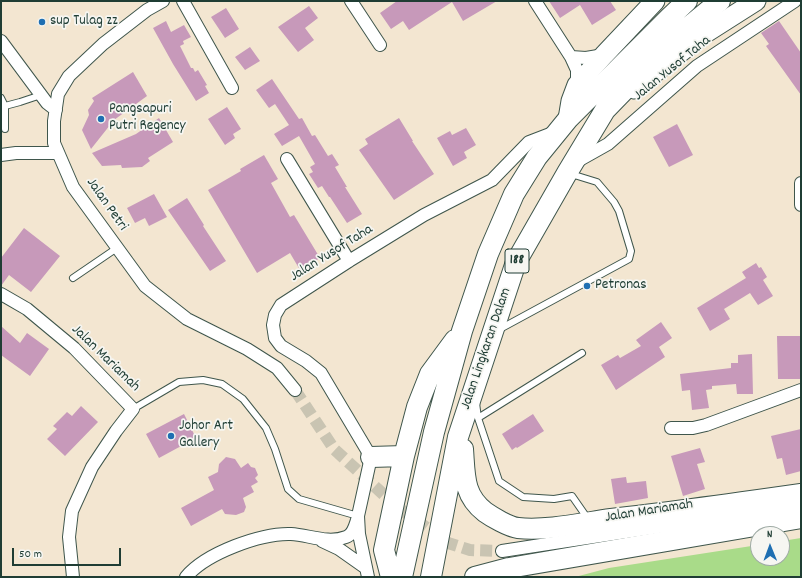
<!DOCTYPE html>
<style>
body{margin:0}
#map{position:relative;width:802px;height:578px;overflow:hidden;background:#f3e6d1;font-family:Dekko,sans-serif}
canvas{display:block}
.frame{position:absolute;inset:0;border:2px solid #1f3d34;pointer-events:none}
.north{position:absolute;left:750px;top:526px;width:40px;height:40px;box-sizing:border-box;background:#f6f6f2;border:1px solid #a0aca6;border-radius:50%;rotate:359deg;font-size:11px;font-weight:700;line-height:16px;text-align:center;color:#1f3d34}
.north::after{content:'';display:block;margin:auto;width:14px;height:18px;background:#1f6fb2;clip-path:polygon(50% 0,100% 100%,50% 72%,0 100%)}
.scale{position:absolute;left:12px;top:548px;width:109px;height:18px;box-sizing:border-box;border:2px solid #1f3d34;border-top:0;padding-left:5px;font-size:12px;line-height:14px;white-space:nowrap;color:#1f3d34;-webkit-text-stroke:3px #f6f6f2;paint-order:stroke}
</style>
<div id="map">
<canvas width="802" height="578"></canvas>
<div class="frame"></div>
<div class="north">N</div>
<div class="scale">50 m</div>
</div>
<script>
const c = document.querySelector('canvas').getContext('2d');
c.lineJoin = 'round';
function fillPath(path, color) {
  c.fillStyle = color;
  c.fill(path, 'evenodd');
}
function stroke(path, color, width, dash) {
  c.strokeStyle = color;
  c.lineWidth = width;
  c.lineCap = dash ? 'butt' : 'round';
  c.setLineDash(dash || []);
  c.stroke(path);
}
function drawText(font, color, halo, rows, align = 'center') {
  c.font = font + ' Dekko,sans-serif';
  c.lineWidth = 3.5;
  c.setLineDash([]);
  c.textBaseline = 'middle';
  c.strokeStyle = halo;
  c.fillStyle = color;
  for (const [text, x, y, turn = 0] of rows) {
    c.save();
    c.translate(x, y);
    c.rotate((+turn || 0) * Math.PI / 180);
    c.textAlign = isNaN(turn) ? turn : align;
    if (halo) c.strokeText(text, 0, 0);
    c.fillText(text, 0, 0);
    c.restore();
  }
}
fillPath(new Path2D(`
 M801,538V577H575L609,568L758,545V558H782V541Z`), '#a9db89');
fillPath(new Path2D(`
 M397,1H497L463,21L452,2L409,30L403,21L391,29L380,13Z
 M549,1H610L616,10L592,25L580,5L560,18Z
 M309,6L318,18L305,28L314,40L298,52L278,27Z
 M226,8L239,29L225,38L211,17Z
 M166,21L171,32L184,25L191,37L183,41L184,44L180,46L191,68H193L195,72L198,70L207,85L205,86L209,93L196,101L173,64L153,28Z
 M779,21L801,53V95L766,46L769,44L761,33Z
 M250,47L260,61L245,70L235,57Z
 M133,72L147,96L114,120L91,149L82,130L89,115L88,110L94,101L92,98Z
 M272,79L299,119L302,118L312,136L315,135L328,156L332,154L339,165L335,167L347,187H345L362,214L347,223L330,197H329L322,186L318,188L309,174L313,172L310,167L315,164L299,136L282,146L274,134L289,125L275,104L269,108L256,90Z
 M227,107L241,129L233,134L235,138L225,145L208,119Z
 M159,118L173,142L148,158L150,161L142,167L122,168L121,165L102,166L92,153L136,134Z
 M399,118L413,141H412L434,174L394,200L359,150L368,144L365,139Z
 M677,124L693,155L669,167L653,137Z
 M466,128L476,145L464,152L467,158L453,166L437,138L450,131L452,135Z
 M264,155L278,179L271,183L290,217L294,215L320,258L300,270L290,253L257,273L208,190L241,171L240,169Z
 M154,194L167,217L149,226L145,218L135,223L127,208Z
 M187,198L204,225L203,226L226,261L210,271L168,210Z
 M24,228L60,256L31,292L9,275L1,286V258Z
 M756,263L759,268L761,267L767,277L763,280L773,296L758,305L750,293L724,309L730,319L710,331L697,308L746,278L742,272Z
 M661,322L672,338L659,347L665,357L616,390L601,365L618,355L620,358L641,346L636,340Z
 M1,326L20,343L27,333L49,349L30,376L1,355Z
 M777,336H800L801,379H778Z
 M752,354L753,394H737L736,384L712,386V389L706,390L709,408L692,410L690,390L682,391L680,374L731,368V363H738V355Z
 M81,406L98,422L65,456L47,439L57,429L53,426L67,412L72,416Z
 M184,414L196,438L159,458L146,434Z
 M533,414L544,431L517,448L516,447L512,450L502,434Z
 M801,429V471L786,475L782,458L777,459L771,436Z
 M700,448L705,462L697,464L705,489L683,496L671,456Z
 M226,457L235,459L241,468L248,463L251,467L255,468L258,475L255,478L258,482L251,486L254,492L243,498L246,507L244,512L236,515L225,514L222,509L191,526L181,508L214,490L208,477L218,472L219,464Z
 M626,477L627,483L646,481L648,498L615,504L611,479Z`), '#c799ba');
stroke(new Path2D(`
 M295,390L334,449L396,506L448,543L470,550L502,551`), '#c9c4b2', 12, [12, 6]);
const service = new Path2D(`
 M1,98L5,106V129
 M5,106L20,102L41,95
 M73,278L117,248
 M498,330L629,259L631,251L619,211L614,202L597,182L571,174
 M476,403L478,418L499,481L523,497L554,499L572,496L588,519
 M133,409L179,382L203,380L222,384L243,399L266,428L275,449L288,489L299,499L358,516
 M478,418L582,353`);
const minor = new Path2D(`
 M163,1L147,10L103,44L69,76L58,94L54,121V143L73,187L145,286L187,319L247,349L277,368L295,390
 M183,1L232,88
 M351,1L380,45
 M535,1L571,57L577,70V85
 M1,41L47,103L56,110
 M571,57L586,58L604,55
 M1,155L16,153H57
 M287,159L349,261
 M576,162L608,144L697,66L795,1
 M801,183V205
 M1,294L27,309L74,348L133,409L116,431L92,467L72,511L69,537L73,577
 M671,428H693L706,425L801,390
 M322,541L339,549L366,568
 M502,551L801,505
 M186,577C206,553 261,533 291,534C309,535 328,544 346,537C353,535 355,526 357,520
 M368,577L359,534L358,516L371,457L321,373L306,361L281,346L275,338L273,325L275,315L281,305L349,261L424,215L492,180L529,142L555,132`);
const primary = new Path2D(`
 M634,89L701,36L756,1
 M568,119L571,101L577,85L604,55L655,1`);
const trunk = new Path2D(`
 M463,449C465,475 463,495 485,512C492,517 509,527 518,528C547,531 582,523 611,519C675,512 738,503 801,494
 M371,457L404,456
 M391,577L384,550L404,456L417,407L430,374L455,340
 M402,577L434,432L462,331L488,254L514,194L537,157L568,119L669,18L687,1
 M431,577L458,437L516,262L567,173L605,110L675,38L720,1
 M475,577L509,568L801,518`);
stroke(service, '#3f564c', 8);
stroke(minor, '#3f564c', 14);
stroke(primary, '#3f564c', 21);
stroke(trunk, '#3f564c', 22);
stroke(service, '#fff', 6);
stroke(minor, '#fff', 12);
stroke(primary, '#fff', 19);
stroke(trunk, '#fff', 20);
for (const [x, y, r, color] of [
 [42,22,4,"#1f6fb2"],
 [101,119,4,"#1f6fb2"],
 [587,286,4,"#1f6fb2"],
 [171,436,4,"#1f6fb2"]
]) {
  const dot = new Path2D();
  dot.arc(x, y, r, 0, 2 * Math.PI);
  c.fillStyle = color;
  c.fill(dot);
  stroke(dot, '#f6f6f2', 1.5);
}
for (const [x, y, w] of [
 [517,261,24]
]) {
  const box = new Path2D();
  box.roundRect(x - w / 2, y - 12, w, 24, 3);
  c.fillStyle = '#f6f6f2';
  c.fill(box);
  stroke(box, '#1f3d34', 1);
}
drawText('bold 14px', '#1f3d34', null, [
 ["188",517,261]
]);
drawText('15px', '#1f3d34', '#f6f6f2', [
 ["sup Tulag zz",50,22],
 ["Pangsapuri",109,110],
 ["Putri Regency",109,127],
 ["Petronas",595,286],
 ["Johor Art",179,427],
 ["Gallery",179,444]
], 'left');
drawText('15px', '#1f3d34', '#f6f6f2', [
 ["Jalan Yusof Taha",673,69,-39],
 ["Jalan Petri",106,205,55],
 ["Jalan Yusof Taha",332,254,-32],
 ["Jalan Lingkaran Dalam",487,349,-71],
 ["Jalan Mariamah",105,359,44],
 ["Jalan Mariamah",649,512,-9]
]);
</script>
